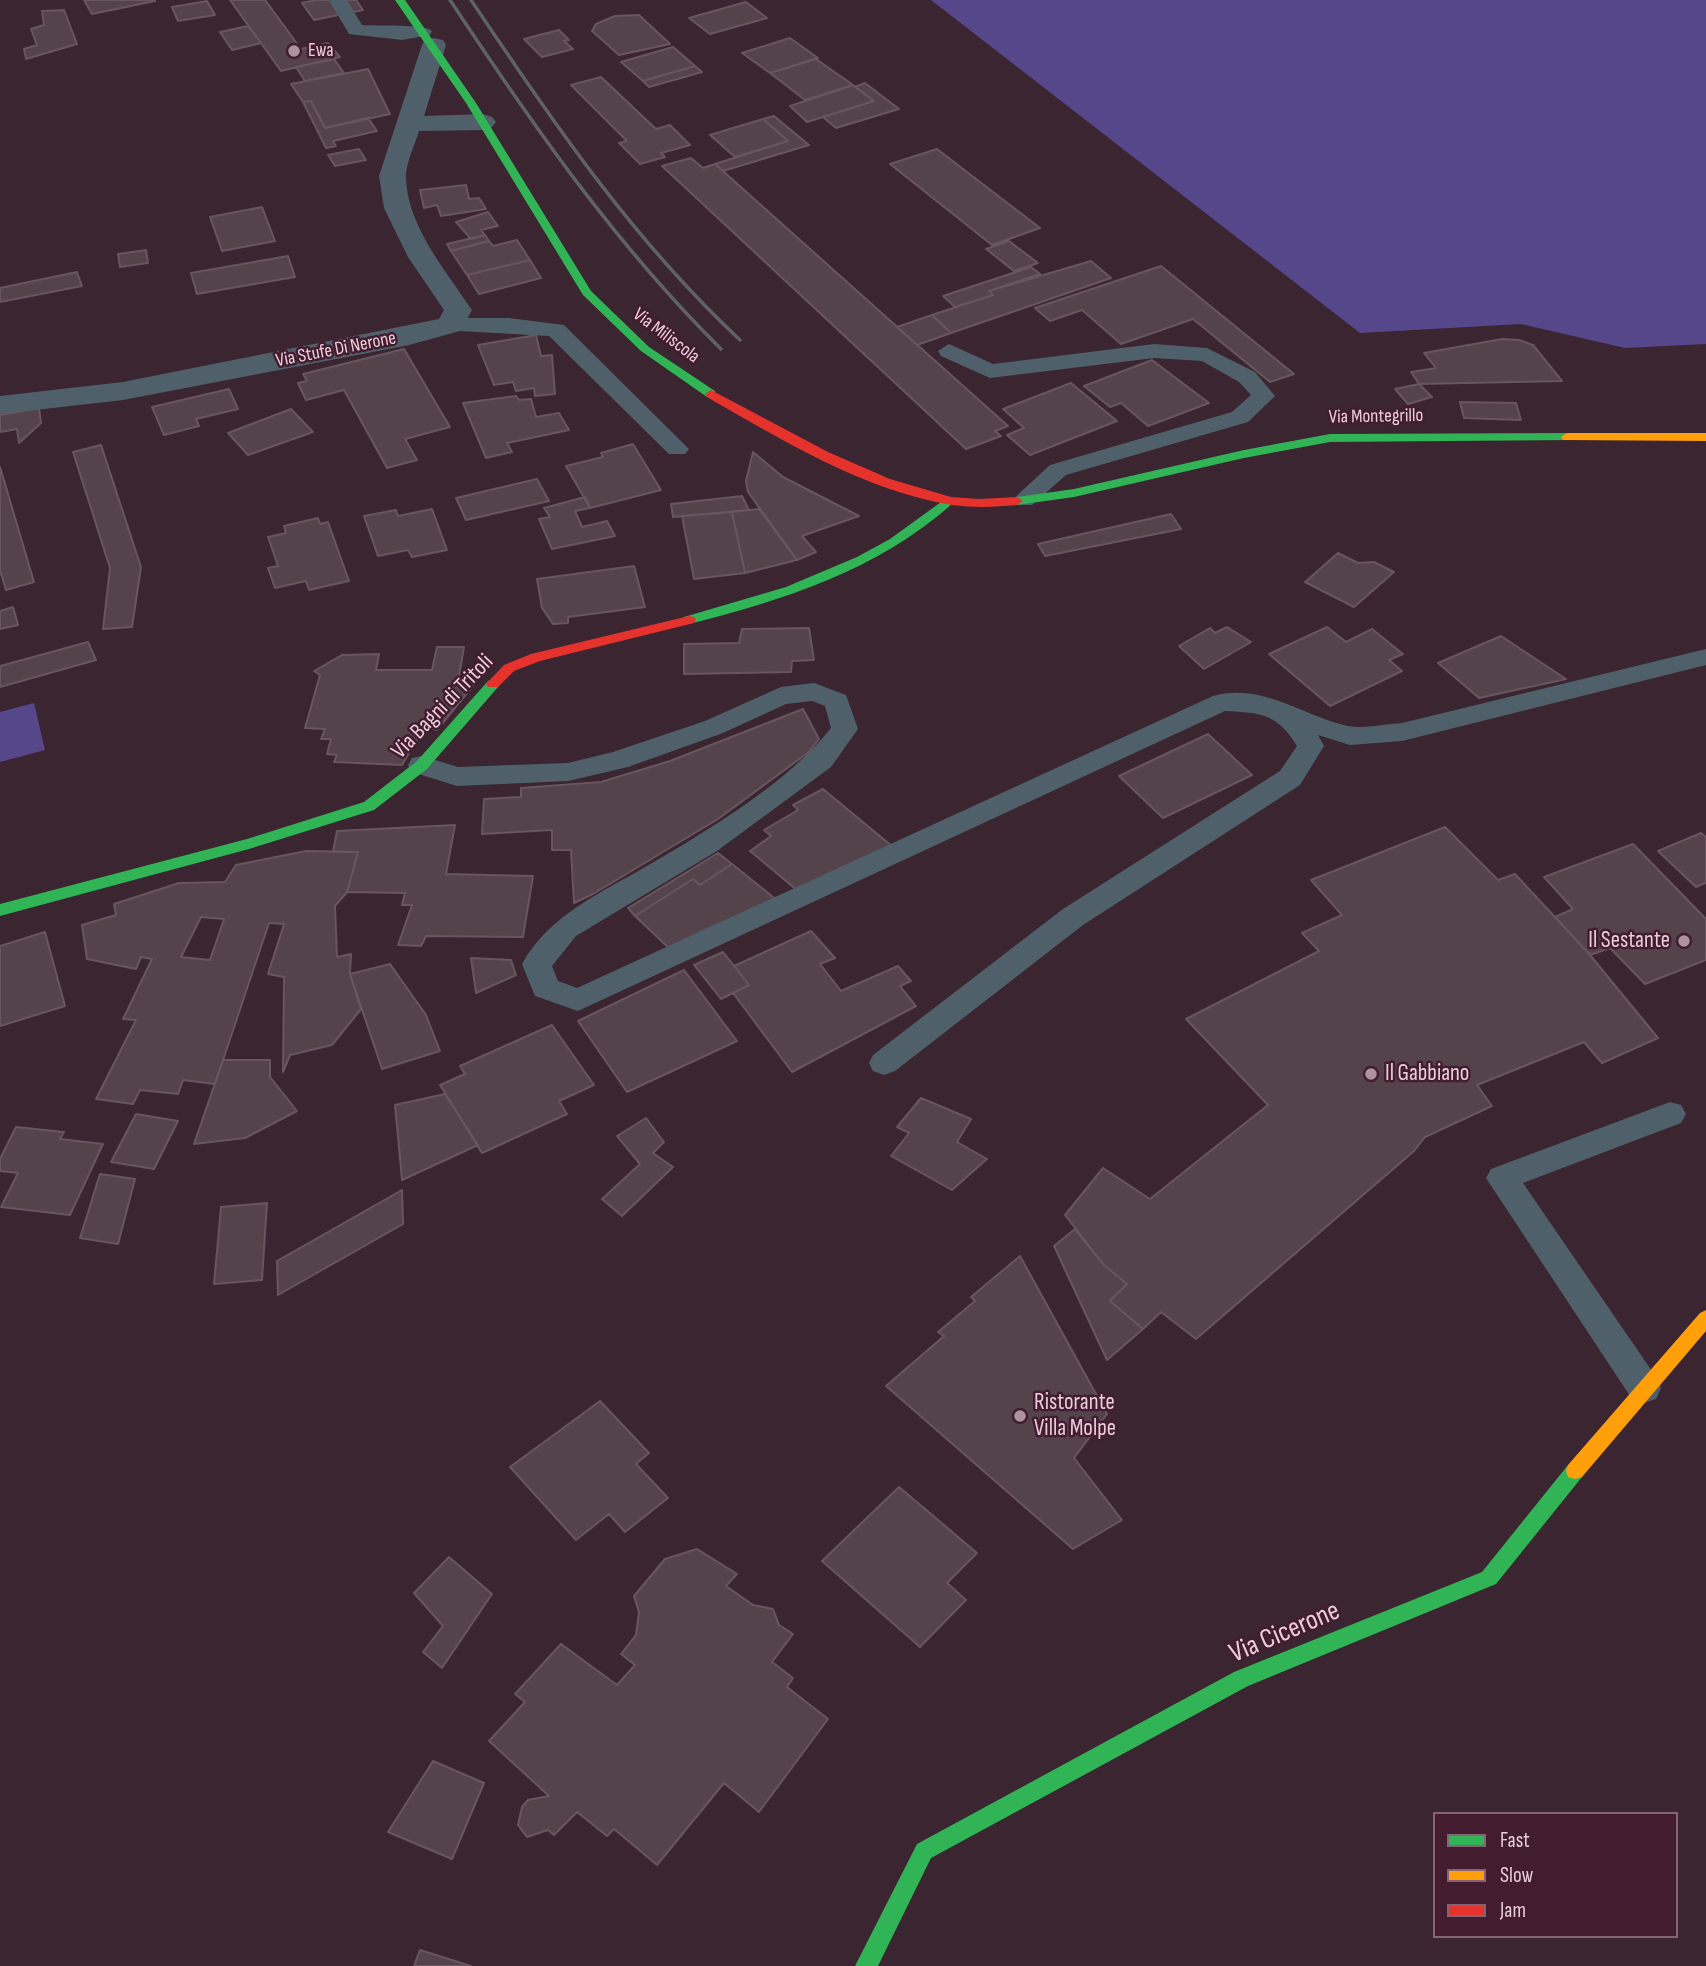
<!DOCTYPE html>
<style>
body{margin:0}
#map{position:relative;width:1706px;height:1966px;overflow:hidden;background:#3a2530;font-family:"Sofia Sans Condensed",sans-serif}
canvas{display:block}
.legend{position:absolute;left:1433px;top:1812px;width:245px;height:126px;box-sizing:border-box;background:#431c30;border:2px solid #856374;margin:0;padding:9px 12px;list-style:none;font-size:21px;color:#e9ceda}
.legend li{display:flex;align-items:center;gap:14px;height:35px}
.legend b{width:35px;border:2px solid #856374}
</style>
<div id="map">
<canvas width="1706" height="1966"></canvas>
<ul class="legend">
<li><b style="height:9px;background:#30b455"></b>Fast</li>
<li><b style="height:9px;background:#ff9f0a"></b>Slow</li>
<li><b style="height:9px;background:#e5322d"></b>Jam</li>
</ul>
</div>
<script>
const c = document.querySelector('canvas').getContext('2d');
c.lineJoin = 'round';
function fillPath(path, color) {
  c.fillStyle = color;
  c.fill(path, 'evenodd');
}
function stroke(path, color, width, dash) {
  c.strokeStyle = color;
  c.lineWidth = width;
  c.lineCap = dash ? 'butt' : 'round';
  c.setLineDash(dash || []);
  c.stroke(path);
}
function drawText(font, color, halo, rows, align = 'center') {
  c.font = font + ' "Sofia Sans Condensed",sans-serif';
  c.lineWidth = 5;
  c.setLineDash([]);
  c.textBaseline = 'middle';
  c.strokeStyle = halo;
  c.fillStyle = color;
  for (const [text, x, y, turn = 0] of rows) {
    c.save();
    c.translate(x, y);
    c.rotate((+turn || 0) * Math.PI / 180);
    c.textAlign = isNaN(turn) ? turn : align;
    if (halo) c.strokeText(text, 0, 0);
    c.fillText(text, 0, 0);
    c.restore();
  }
}
fillPath(new Path2D(`
 M931,0H1706V344L1625,348L1521,324L1360,333Z
 M34,703L45,750L0,762V712Z`), '#56478a');
const building = new Path2D(`
 M84,0H155V1L92,14Z
 M230,0H265L301,49L328,43L340,57L281,71Z
 M316,0H356L363,10L314,20L302,3Z
 M207,1L215,15L178,21L172,7Z
 M746,2L767,18L710,34L689,18Z
 M64,10L77,44L26,59L24,49L37,45L31,29L44,25L42,11Z
 M639,15L670,44L619,55L592,31L596,24L615,16Z
 M248,26L261,43L232,50L220,32Z
 M559,30L569,40L564,41L573,49L542,57L524,39Z
 M790,38L818,58L770,73L742,53Z
 M673,47L695,66L643,81L621,62Z
 M334,59L344,73L305,81L296,67Z
 M816,59L853,85L805,100L770,73Z
 M695,66L702,72L649,87L643,81Z
 M368,69L390,114L325,128L311,101L303,102L291,84Z
 M601,77L656,129L670,125L690,145L661,153L665,157L640,164L619,143L627,141L571,85Z
 M865,83L899,109L836,128L823,117L874,101L855,87Z
 M853,85L874,101L807,122L790,106Z
 M311,101L325,128L368,118L377,131L333,141L336,146L326,148L303,102Z
 M774,116L809,145L723,171L715,164L788,141L763,119Z
 M763,119L788,141L735,157L710,135Z
 M359,149L366,160L335,166L328,155Z
 M937,149L1040,228L992,245L890,164Z
 M691,158L703,168L715,164L1008,426L995,431L1001,436L966,449L662,166Z
 M466,185L469,199L479,198L486,209L441,216L437,205L424,208L420,190Z
 M262,207L275,241L222,251L210,217Z
 M488,212L498,226L481,230L485,235L471,239L456,222Z
 M485,235L489,241L451,251L447,244Z
 M517,240L530,260L467,275L451,251L489,241L493,246Z
 M1009,241L1038,263L1014,271L986,249Z
 M146,250L148,263L120,267L118,254Z
 M288,256L295,277L197,294L191,273Z
 M530,260L541,278L479,294L467,275Z
 M1091,261L1111,278L951,333L932,315L993,295L989,291Z
 M1161,266L1294,374L1270,382L1193,319L1121,344L1082,310L1050,321L1035,308Z
 M1031,267L1040,274L989,291L993,295L955,307L943,296Z
 M77,272L82,286L0,302V288Z
 M932,315L951,333L917,345L897,327Z
 M536,335L541,356L552,355L555,394L535,396L534,388L516,391L513,382L494,385L478,345Z
 M1502,339L1519,340L1533,345L1562,381L1419,384L1411,372L1436,368L1424,353Z
 M404,349L450,427L405,439L417,460L387,468L344,390L306,400L298,383L307,381L303,374Z
 M1152,360L1209,403L1148,426L1121,403L1110,407L1084,386Z
 M1071,383L1117,421L1030,455L1007,435L1024,428L1003,409Z
 M1419,384L1432,397L1408,404L1395,389Z
 M229,389L238,409L196,419L199,426L164,435L152,407Z
 M516,396L519,400L531,399L536,417L559,413L569,430L507,443L512,452L486,458L463,403Z
 M1460,402L1516,403L1521,420L1464,418Z
 M39,408L41,423L19,443L17,429L0,432V415Z
 M291,409L313,432L248,455L228,433Z
 M633,444L661,490L590,508L566,466L603,457L601,453Z
 M101,445L141,567L132,627L103,629L110,568L73,452Z
 M753,452L783,477L859,516L802,536L816,552L797,560L748,492L746,481Z
 M0,467L34,582L6,590L0,570Z
 M537,479L549,501L466,520L456,498Z
 M742,496L749,510L673,517L671,504Z
 M585,497L590,508L575,511L582,527L607,521L615,536L552,549L539,519L550,517L544,508Z
 M432,509L447,550L412,557L408,550L378,556L364,516L396,510L398,516Z
 M759,509L797,560L745,573L732,512Z
 M732,512L745,573L694,579L682,516Z
 M1171,514L1181,529L1045,556L1038,544Z
 M318,518L320,524L328,522L349,581L309,590L306,581L275,588L268,568L278,566L268,537L286,533L284,526Z
 M1338,553L1358,563L1374,562L1394,572L1354,607L1305,582Z
 M634,566L645,607L568,617V623L553,624L542,608L537,579Z
 M13,607L18,625L0,629V611Z
 M1227,627L1251,642L1204,669L1179,646L1210,628L1215,633Z
 M1327,627L1346,642L1372,629L1403,654L1389,660L1402,671L1330,706L1269,654Z
 M809,628L814,660L792,661L791,672L684,674V644L739,643L742,629Z
 M1501,636L1566,679L1479,698L1438,663Z
 M88,642L96,660L0,687V666Z
 M437,647H464L458,682H476L437,730L424,727L402,765L334,762L337,755L327,754L331,739H321L325,729L305,728L320,675L314,671L342,655L379,654L376,670H432Z
 M803,709L819,739L809,752L718,819L593,894L574,903L571,850H552V830L482,834L484,799L521,797V788L601,782L670,761Z
 M1208,734L1252,775L1163,818L1119,776Z
 M823,789L893,847L798,891L750,851L771,836L764,830L798,810L793,805Z
 M455,825L446,874L533,876L523,937L426,936L421,946L398,945L412,905H402L405,893L347,892L358,852H333L337,831Z
 M1445,827L1498,880L1515,874L1590,955L1658,1038L1602,1063L1584,1042L1477,1085L1492,1106L1425,1137L1414,1151L1196,1339L1161,1312L1143,1329L1110,1301L1127,1284L1104,1265L1065,1215L1103,1168L1150,1199L1268,1105L1186,1019L1319,951L1302,933L1342,915L1311,880Z
 M1701,833L1706,837V883L1696,887L1658,851Z
 M1633,844L1706,919V960L1645,984L1610,948L1590,955L1555,917L1573,909L1544,877Z
 M306,851L358,852L347,892L335,906L337,957L351,954L350,974L361,1009L332,1045L290,1055L283,1072L284,977L268,974L284,924L269,923L215,1084L183,1080L178,1094L140,1090L133,1104L96,1099L136,1020L123,1019L152,959L141,957L136,969L87,959L82,925L116,915L114,904L179,883L225,882L236,865ZM201,917L224,919L210,960L181,957Z
 M718,853L732,864L700,885L693,879L635,916L628,908Z
 M732,864L778,901L672,951L635,916L693,879L700,885Z
 M811,931L835,958L820,964L841,991L898,966L911,981L900,986L916,1006L792,1072L733,993L749,985L734,966Z
 M45,932L65,1006L0,1026V946Z
 M723,952L749,985L721,999L694,965Z
 M471,958L511,960L516,975L476,993Z
 M390,964L426,1015L440,1051L382,1069L350,974Z
 M684,970L737,1041L627,1092L578,1021Z
 M552,1025L594,1085L559,1101L567,1114L482,1153L440,1085L465,1074L460,1066Z
 M223,1060H270V1077L297,1111L245,1138L194,1144Z
 M445,1094L478,1145L402,1180L395,1105Z
 M921,1098L971,1119L957,1142L987,1159L952,1190L891,1156L909,1133L897,1127Z
 M136,1114L178,1121L154,1169L111,1162Z
 M646,1118L664,1142L653,1153L673,1167L622,1216L602,1199L640,1164L617,1136Z
 M16,1127L64,1132L60,1139L103,1144L70,1215L1,1207L18,1173L0,1171V1159Z
 M100,1174L135,1179L118,1244L80,1238Z
 M402,1190L403,1224L278,1295L277,1261Z
 M267,1203L262,1280L214,1284L221,1207Z
 M1075,1229L1104,1265L1127,1284L1110,1301L1143,1329L1107,1360L1054,1246Z
 M1020,1256L1107,1414L1074,1458L1122,1520L1073,1549L886,1386L944,1336L938,1332L975,1301L971,1297Z
 M600,1401L649,1453L636,1464L668,1498L625,1532L609,1514L576,1540L510,1467Z
 M899,1487L977,1553L947,1583L966,1600L920,1647L822,1561Z
 M697,1549L737,1574L726,1586L753,1605L773,1609L779,1625L793,1634L772,1662L793,1678L787,1687L828,1719L759,1812L724,1783L657,1865L614,1829L607,1836L577,1812L554,1835L548,1830L527,1837L518,1825L522,1807L528,1800L549,1796L489,1741L525,1702L515,1694L561,1644L617,1685L635,1665L621,1654L636,1635L639,1612L634,1596L665,1559Z
 M449,1557L492,1594L442,1668L423,1652L443,1626L414,1593Z
 M433,1761L484,1783L452,1859L388,1832Z
 M420,1950L471,1966H414Z`);
fillPath(building, '#55434c');
stroke(building, '#68555f', 2);
fillPath(new Path2D(`
 M329,0H347L362,25C376,26 426,24 432,31L430,35L402,40L349,34Z
 M450,318H509L564,325L689,449L685,454H669L549,336L442,330L439,325L442,320Z
 M949,344L993,364L1154,344L1207,348L1255,372L1275,396L1248,422L1066,475L1032,505H1016L1012,500L1050,465L1232,412L1251,395L1239,382L1202,361L1154,358L990,378L941,356L938,351Z
 M1706,649V665L1402,741L1350,745L1318,735L1324,746L1300,785L1083,925L895,1071L884,1075L873,1071L869,1063L873,1055L1063,909L1280,771L1297,746C1277,713 1261,713 1225,711L578,1011L535,996L522,964C549,915 601,893 647,866C707,831 789,782 831,728L825,706L812,701L786,704L723,733L628,767L568,781L457,786L412,772L408,765L412,758L422,756L458,767L568,763L613,752L705,721L781,687L814,683L846,695L858,729L831,767L717,851L576,936L552,966L558,981L577,988L1213,696C1261,682 1303,716 1348,726C1364,729 1385,724 1402,723Z
 M1670,1102L1681,1105L1686,1114L1681,1123L1523,1183L1656,1377L1661,1388L1656,1399L1644,1403L1632,1399L1486,1178L1491,1169Z`), '#50606a');
fillPath(new Path2D(`
 M434,38L443,40L446,45L424,116L483,114L492,117L496,122L492,127L483,130L419,131C415,145 405,164 406,179C408,227 446,271 472,310L460,331L409,345L123,400L0,414V396L123,382L439,319L444,310L408,257L384,208L379,176L422,45L425,40Z`), '#50606a');
fillPath(new Path2D(`
 M395,0H405L476,103L591,291L649,347L715,391V397H707L641,351L583,295L466,103Z
 M1567,433L1573,437L1571,440L1330,442L1244,458L1074,497L1017,505L1011,501L1017,497L1074,489L1244,450L1330,434Z
 M948,497L952,498V504C878,570 784,600 689,624L682,620L684,617L786,587L857,557L890,539Z
 M493,679L498,681L500,684L498,687L427,769L374,810L249,849L0,916V904L247,839L364,802L417,761L488,681Z
 M1575,1463L1582,1465L1584,1471L1582,1477L1496,1584L1248,1686L931,1858L878,1966H855L917,1844L1234,1672L1482,1572L1568,1465Z`), '#30b455');
fillPath(new Path2D(`
 M1567,433H1706V441L1563,440L1561,437Z
 M1706,1310V1331L1582,1477L1575,1479L1568,1477L1566,1471L1568,1465L1700,1313Z`), '#ff9f0a');
fillPath(new Path2D(`
 M711,390L828,452L890,479L951,497L979,499L1017,497L1023,501L1017,505C996,507 974,508 952,505C865,491 782,440 707,397L705,394Z
 M689,616L694,617L696,620L694,623L540,661L514,671L498,687H488L486,684L504,665L531,654Z`), '#e5322d');
stroke(new Path2D(`
 M450,0C532,124 615,244 721,349
 M471,0C552,121 633,240 740,340`), '#5f6068', 3.5);
for (const [x, y, r, color] of [
 [294,51,7,"#ac939e"],
 [1684,941,7,"#ac939e"],
 [1371,1074,7,"#ac939e"],
 [1020,1416,7,"#ac939e"]
]) {
  const dot = new Path2D();
  dot.arc(x, y, r, 0, 2 * Math.PI);
  c.fillStyle = color;
  c.fill(dot);
  stroke(dot, '#431c30', 2.5);
}
drawText('19px', '#e9ceda', '#431c30', [
 ["Ewa",308,51]
], 'left');
drawText('19px', '#e9ceda', '#431c30', [
 ["Via Miliscola",666,336,37],
 ["Via Stufe Di Nerone",336,350,-11],
 ["Via Montegrillo",1376,417,-1]
]);
drawText('23px', '#e9ceda', '#431c30', [
 ["Via Bagni di Tritoli",443,707,-46]
]);
drawText('23px', '#e9ceda', '#431c30', [
 ["Il Sestante",1670,941,"right"],
 ["Il Gabbiano",1385,1074],
 ["Ristorante",1034,1403],
 ["Villa Molpe",1034,1429]
], 'left');
drawText('28px', '#e9ceda', '#431c30', [
 ["Via Cicerone",1285,1633,-23]
]);
</script>
